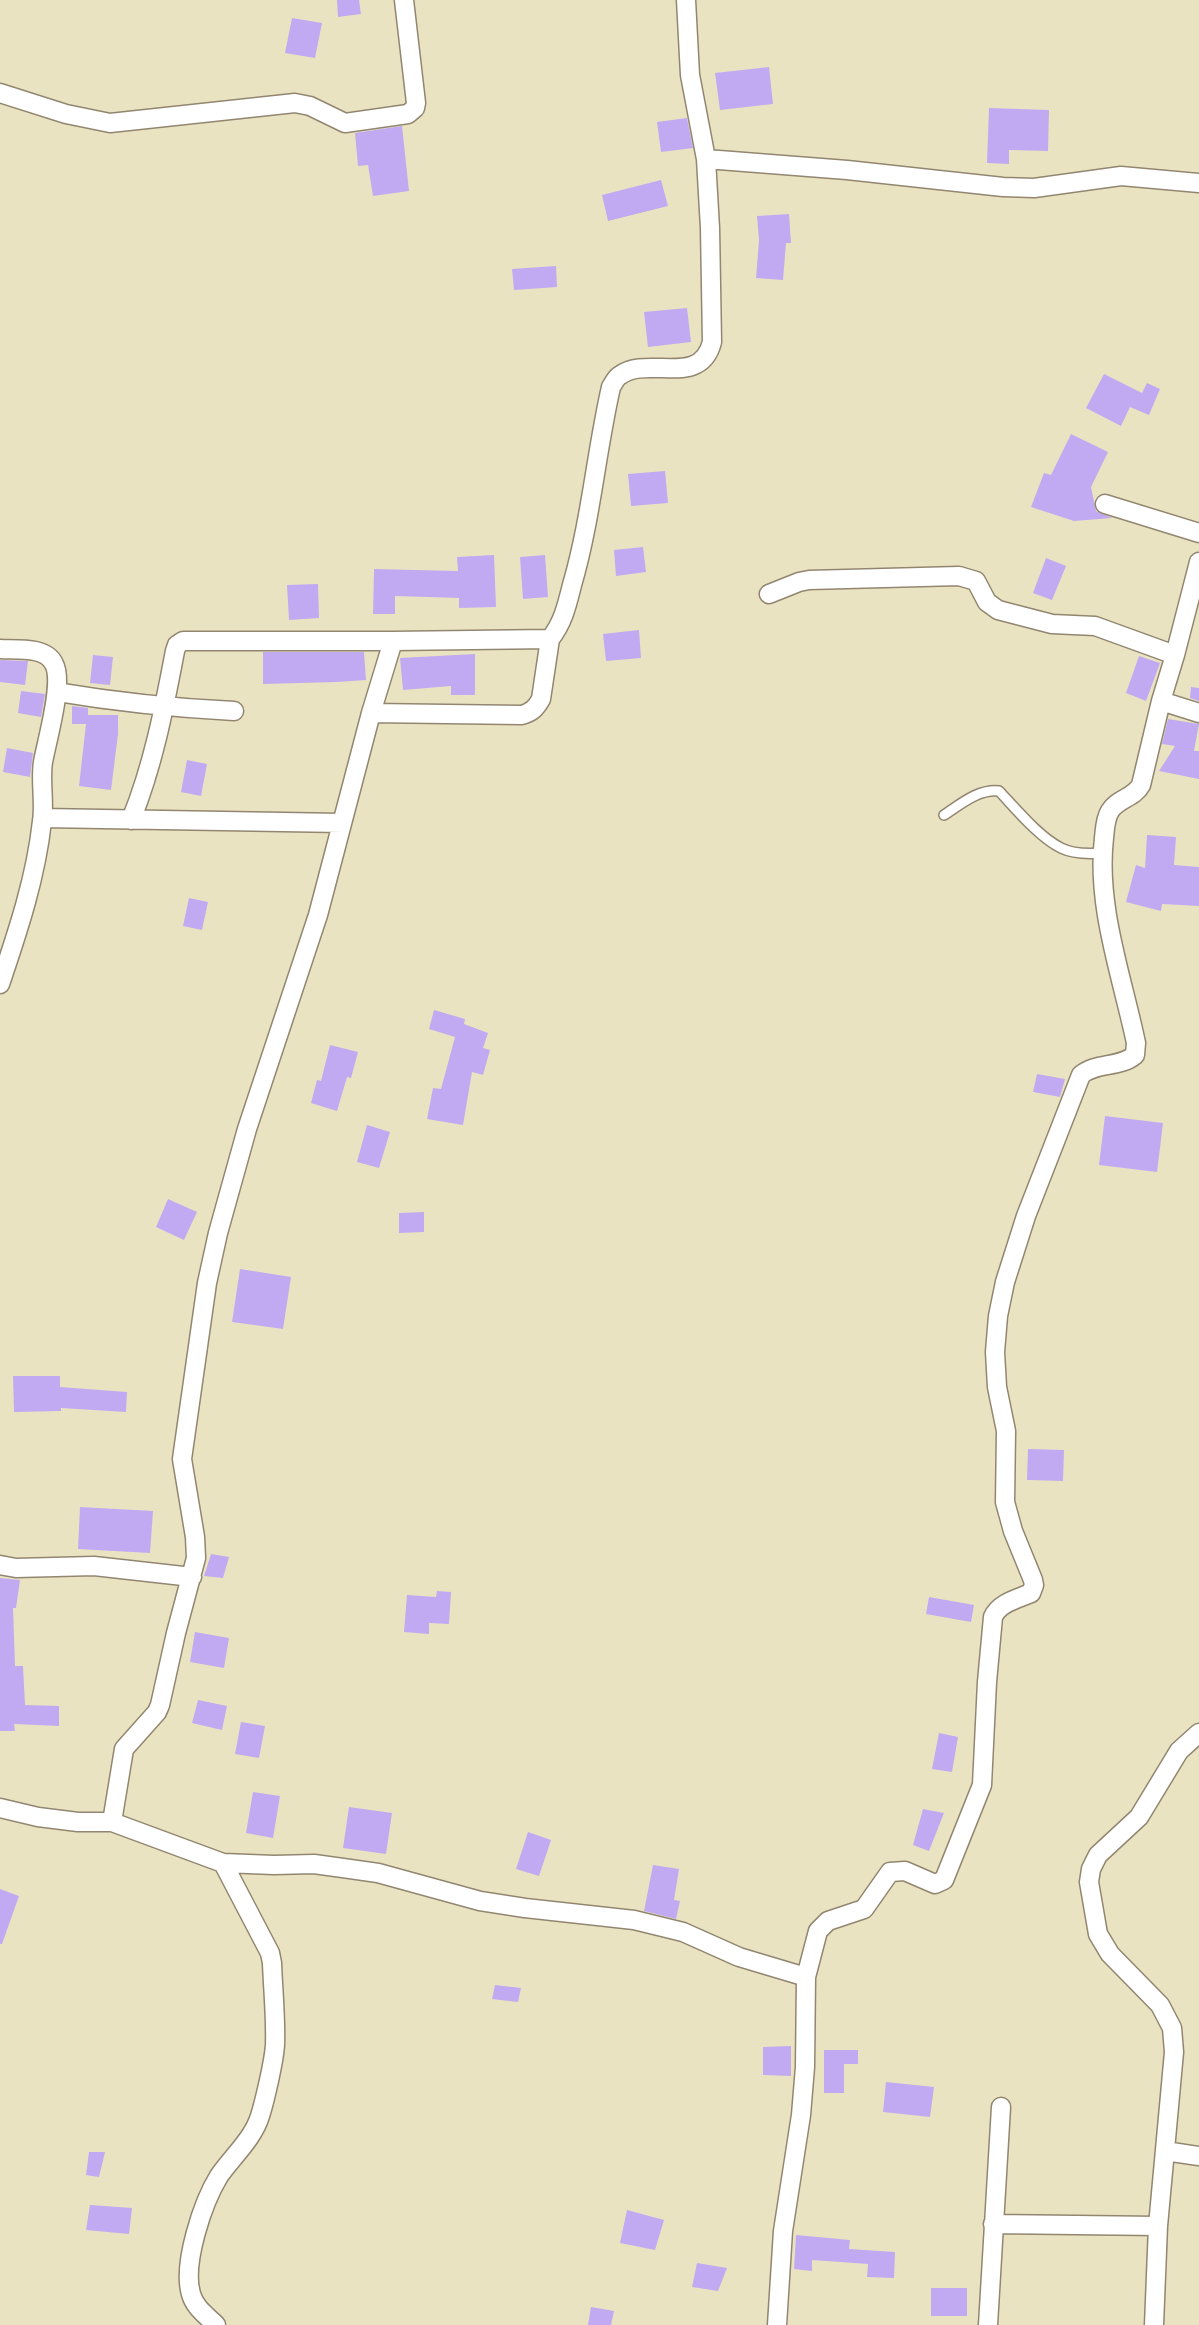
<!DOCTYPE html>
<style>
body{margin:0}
canvas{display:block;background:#eae3c2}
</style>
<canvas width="1199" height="2325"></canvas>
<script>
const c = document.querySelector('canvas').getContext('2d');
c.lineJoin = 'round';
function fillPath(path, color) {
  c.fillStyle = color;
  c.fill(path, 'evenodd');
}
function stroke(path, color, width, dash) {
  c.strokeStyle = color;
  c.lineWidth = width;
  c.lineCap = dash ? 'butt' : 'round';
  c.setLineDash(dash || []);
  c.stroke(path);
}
fillPath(new Path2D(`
 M337,0H359L361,14L338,17Z
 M292,18L322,23L315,58L285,53Z
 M769,67L773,104L720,110L715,73Z
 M989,108L1049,110L1048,151L1009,150V164L987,163Z
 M687,118L693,148L661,152L657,122Z
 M402,126L409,191L373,196L368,165L358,166L355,133Z
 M661,180L668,206L608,221L602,195Z
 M789,214L791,243H786L783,280L756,278L759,240L757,216Z
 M556,266L557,287L514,290L512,269Z
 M687,308L691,342L648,347L644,312Z
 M1104,374L1142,393L1147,383L1160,389L1149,415L1130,407L1121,426L1086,408Z
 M1071,434L1108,452L1091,487L1096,511L1112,518L1074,521L1031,507L1044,473L1051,475Z
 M665,471L668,503L631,506L628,474Z
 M643,547L646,572L616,576L614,550Z
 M494,555L496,607L459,608V598L395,596V614H373L374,569L458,571L457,557Z
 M545,555L548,597L523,599L520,557Z
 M1046,558L1066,566L1052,600L1033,593Z
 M318,584L319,618L289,620L287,585Z
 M639,630L641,658L606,661L603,634Z
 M263,652H364L366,680L337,682L263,684Z
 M475,654V695H451V686L403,690L400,658Z
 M93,655L113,657L110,685L90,683Z
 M1139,656L1160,663L1146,701L1126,693Z
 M0,660L28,661L25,685L0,682Z
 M1191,687L1199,688V701L1190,698Z
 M21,691L45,694L41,717L18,713Z
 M72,706L88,708V715H118V734L111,790L79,786L86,724H72Z
 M1168,719L1199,724L1194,751H1199V779L1159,771L1175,746L1162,744Z
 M7,748L33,753L30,777L3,772Z
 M187,760L207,764L201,796L181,792Z
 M1147,835L1176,837L1174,865L1199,867V906L1162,904L1161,911L1126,902L1136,865L1145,868Z
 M189,898L208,902L202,930L183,926Z
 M434,1010L465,1019L464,1024L488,1033L483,1048L490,1050L483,1075L472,1072L463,1125L427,1119L433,1088L441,1089L455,1037L429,1029Z
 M330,1045L358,1052L351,1078L347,1077L337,1111L311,1103L317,1080L321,1081Z
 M1037,1074L1065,1079L1060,1097L1033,1092Z
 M1105,1116L1163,1123L1157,1172L1099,1165Z
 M367,1125L390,1132L379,1168L357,1162Z
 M168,1199L197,1212L184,1240L156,1227Z
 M424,1212V1232L399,1233V1213Z
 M240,1269L291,1277L283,1329L232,1322Z
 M13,1376H60V1387L127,1392L126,1412L61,1408V1411L14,1412Z
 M1028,1449L1064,1450L1063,1481L1027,1480Z
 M80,1507L153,1511L150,1553L78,1549Z
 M211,1554L229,1557L223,1578L204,1576Z
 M0,1578L20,1580L16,1608H13L15,1666H23L25,1705L59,1706V1726L14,1724L15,1731H0Z
 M437,1591L451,1592L449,1624L429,1623V1634L404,1632L407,1595L436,1597Z
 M929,1597L974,1605L971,1622L926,1614Z
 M195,1632L229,1638L224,1668L190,1662Z
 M198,1700L227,1706L222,1730L192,1723Z
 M241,1722L265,1726L259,1758L235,1754Z
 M939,1733L958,1737L952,1772L932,1769Z
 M253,1792L280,1796L273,1838L246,1833Z
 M349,1807L392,1813L386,1854L343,1848Z
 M923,1809L944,1813L929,1851L913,1845Z
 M528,1832L551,1840L539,1876L516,1869Z
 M653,1865L679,1869L674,1900L680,1901L676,1919L644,1911Z
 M0,1889L19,1896L2,1944H0Z
 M495,1985L521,1988L518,2002L492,1999Z
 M791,2046V2076L763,2075V2047Z
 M824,2050H858V2064H844V2093H824Z
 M886,2082L934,2087L930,2117L883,2112Z
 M89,2152H105L99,2177L86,2175Z
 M90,2205L132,2208L129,2234L86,2230Z
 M627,2210L664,2220L655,2250L620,2243Z
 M796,2235L850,2240L849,2249L895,2252L894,2278L867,2277L868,2264L812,2260V2271L794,2269Z
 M697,2263L727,2268L718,2291L692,2287Z
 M931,2288H967V2316H931Z
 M591,2307L614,2311L611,2325H588Z`), '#c2aaf2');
const service = new Path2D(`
 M944,815C961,804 978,789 999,791C1016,809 1039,837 1061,848C1073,854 1089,854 1102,853`);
const minor = new Path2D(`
 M0,93L66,114L110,123L295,103L310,106L345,123L408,114L415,108L416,103L404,0
 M706,159L847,170L1003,187L1034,188L1121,176L1199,183
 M1105,504L1199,533
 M769,594L799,582L809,580L959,576L976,581L987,602L998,610L1052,624L1095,626L1175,655
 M0,649C16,650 46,646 54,664C64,682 47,740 43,762C40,782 45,802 42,821C36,877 18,931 0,984
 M57,692C116,702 173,708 234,711
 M1161,701L1199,713
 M371,713L522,715C532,712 536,708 541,699L550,639
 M43,818L342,823
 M131,820C153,766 164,709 175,651L177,645L183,641H393
 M0,1565L16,1568L94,1566L192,1577
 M0,1808L38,1817L78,1822H112L223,1863L274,1865L314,1864L350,1869L378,1873L480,1901L525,1908L634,1920L683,1932L739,1957L806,1977
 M112,1822L124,1749L157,1712L160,1705L176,1633L196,1558L195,1537L182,1459L207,1283L218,1233L247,1129L318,915L371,713L393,641L550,639C563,623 567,605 572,585C591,520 596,453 611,387C613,384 616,378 619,376C647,354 700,389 712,342L710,228L706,159L690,75L686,0
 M1165,2151L1199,2156
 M993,2224L1158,2226
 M216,2325C206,2315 195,2308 191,2294C182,2264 203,2202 219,2176C232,2157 253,2139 260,2116C265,2100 274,2061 275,2045C276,2018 273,1990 272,1963L270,1953L223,1863
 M777,2325L783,2231L801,2115L805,2067L806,1977L818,1931L828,1921L864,1909L890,1872L905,1871L935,1884L944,1880L982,1785L987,1682L993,1617C999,1603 1017,1599 1031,1593L1034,1585L1033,1580L1013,1531L1005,1502L1006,1431L997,1387L995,1352L998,1316L1005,1282L1026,1216L1081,1075C1096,1062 1120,1068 1135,1055L1136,1043C1122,976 1096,906 1104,838C1105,829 1105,819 1110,811C1117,799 1134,798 1141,785L1161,701L1175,655L1199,562
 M988,2325L1001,2107
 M1154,2325L1158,2226L1174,2052L1172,2028L1160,2005L1110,1954L1098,1934L1089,1882L1091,1869L1098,1855L1139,1817L1179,1751L1199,1733`);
stroke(service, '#928670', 12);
stroke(minor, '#928670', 21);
stroke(service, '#fff', 9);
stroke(minor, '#fff', 18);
</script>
